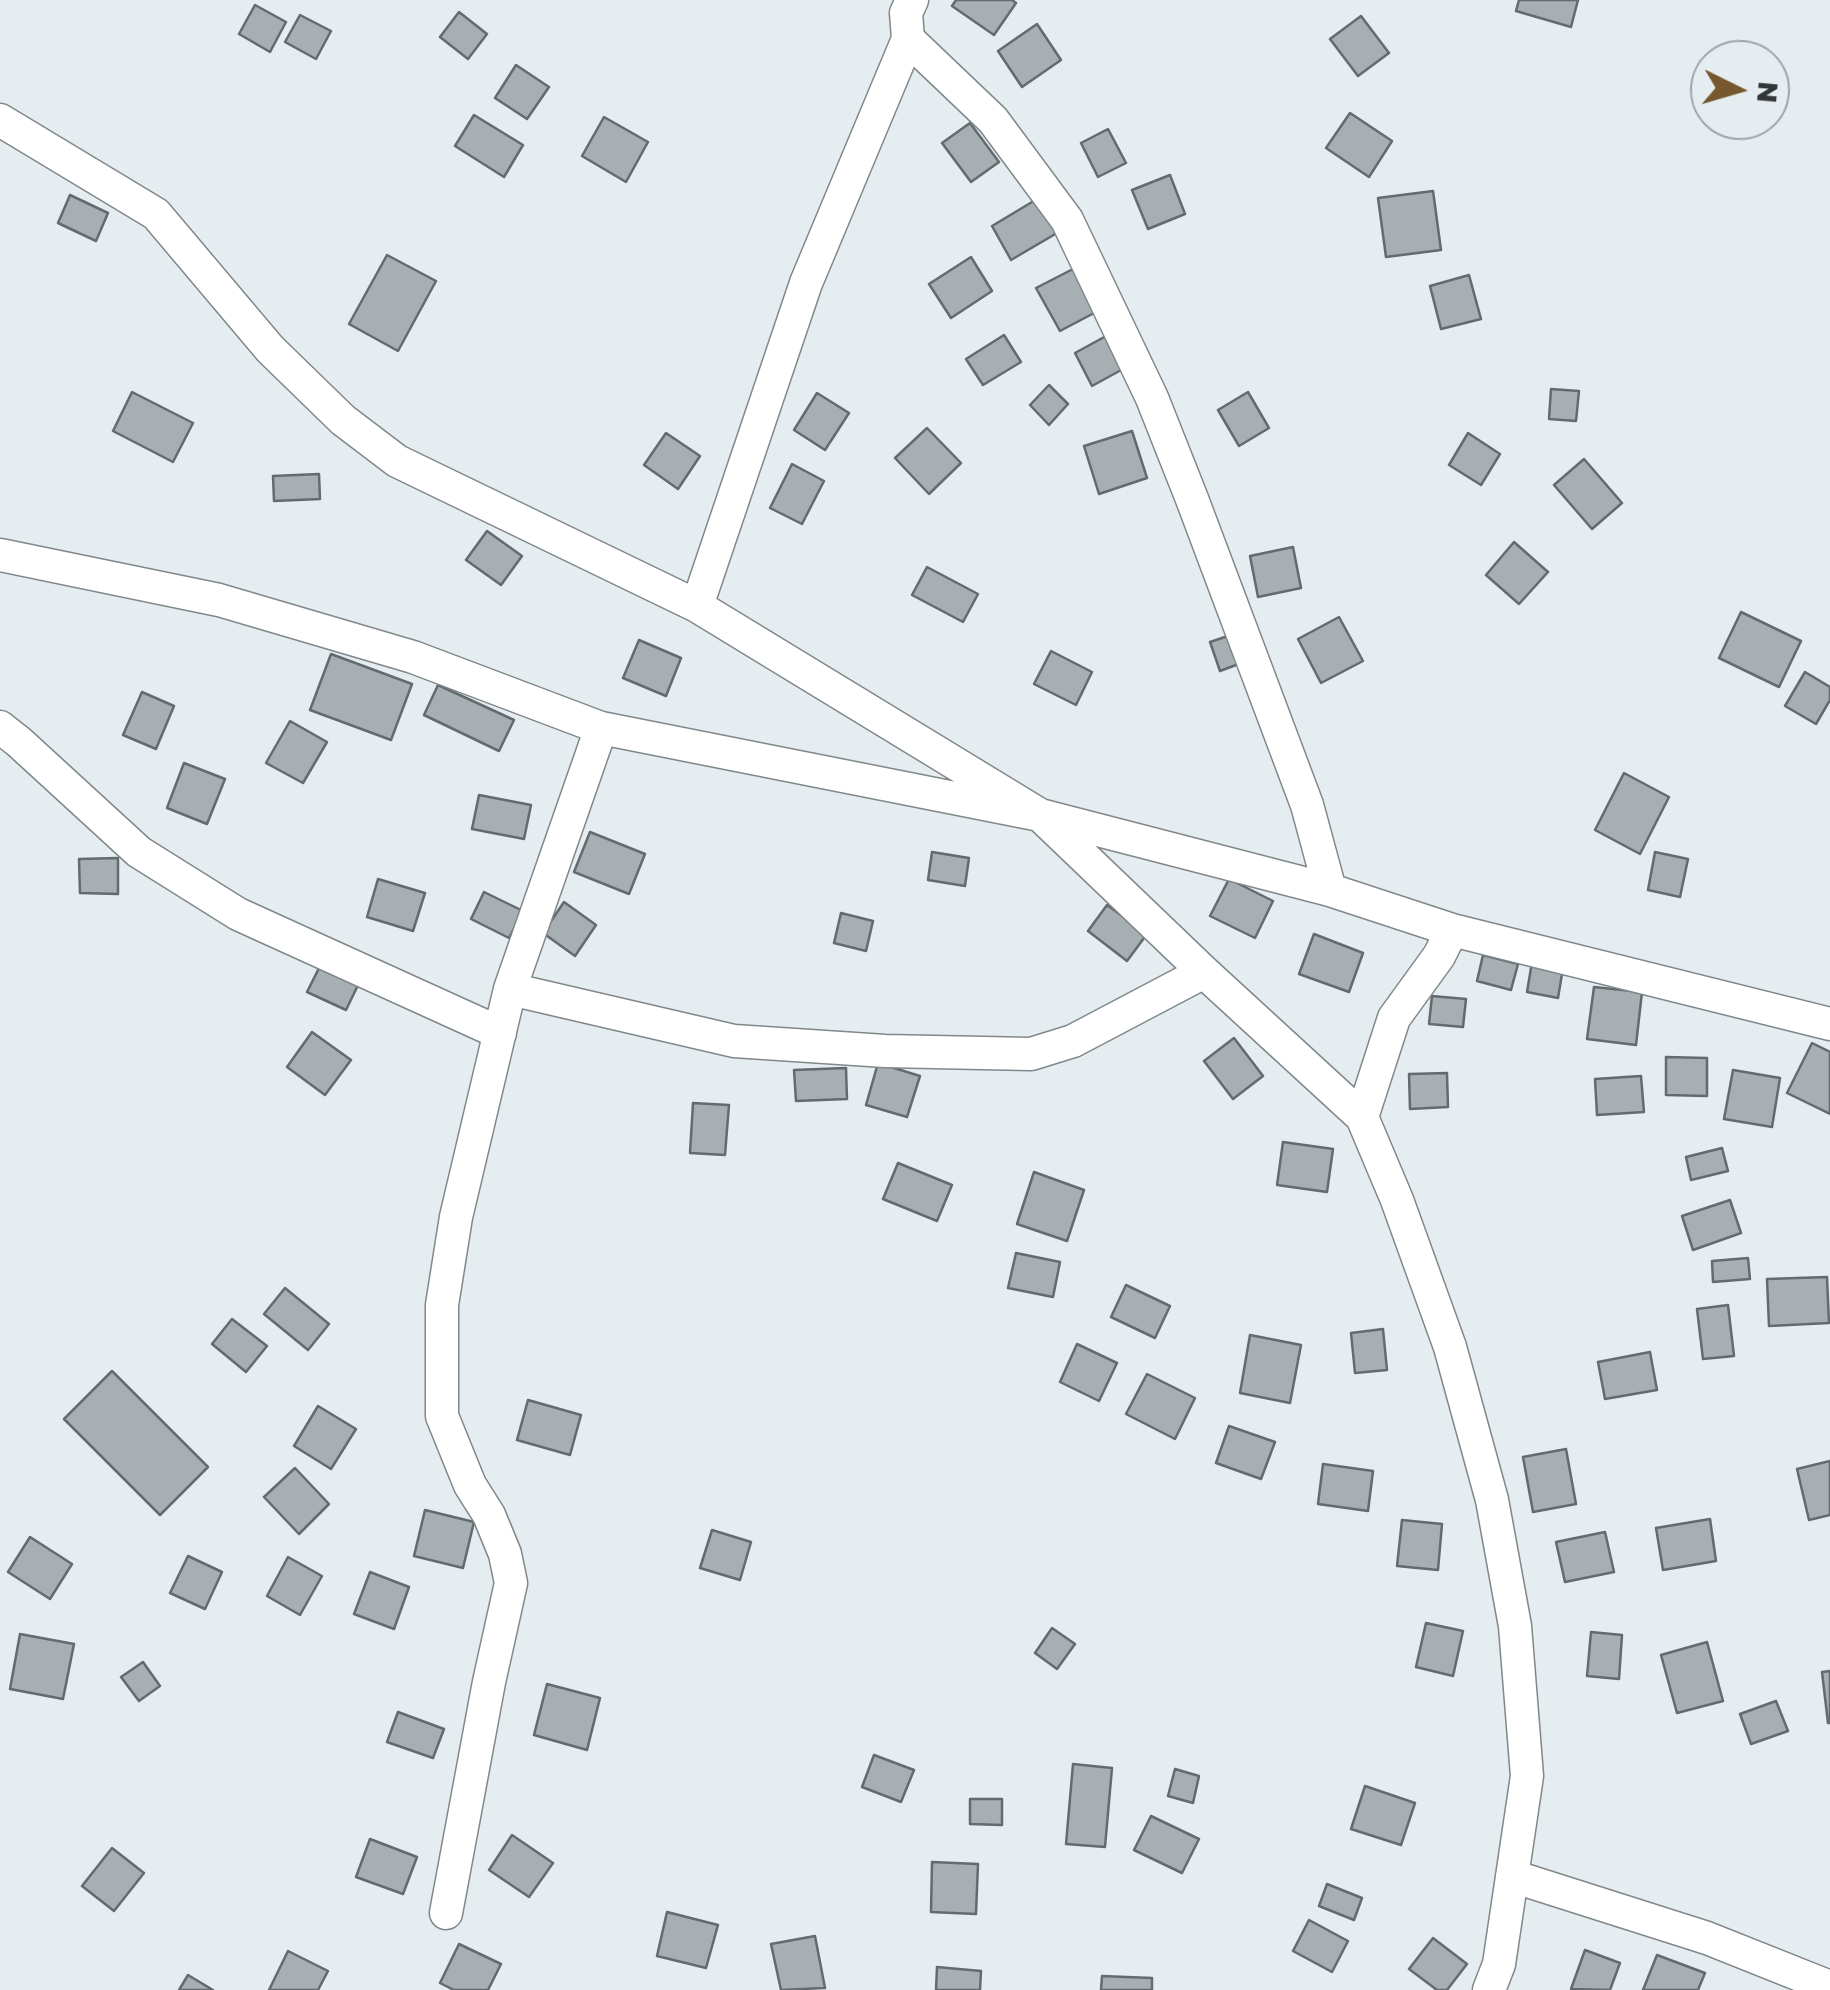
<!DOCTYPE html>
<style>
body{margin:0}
#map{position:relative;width:1830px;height:1990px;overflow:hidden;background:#e5edf1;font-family:"Golos Text",sans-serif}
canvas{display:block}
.north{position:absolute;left:1690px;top:40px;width:100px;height:100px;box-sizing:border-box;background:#e5edf1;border:2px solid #9ea4a7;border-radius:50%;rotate:95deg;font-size:28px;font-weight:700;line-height:40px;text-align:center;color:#333637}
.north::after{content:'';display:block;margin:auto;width:35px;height:45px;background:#77572d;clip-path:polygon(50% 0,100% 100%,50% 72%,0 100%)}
</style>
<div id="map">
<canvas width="1830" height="1990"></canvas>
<div class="north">N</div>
</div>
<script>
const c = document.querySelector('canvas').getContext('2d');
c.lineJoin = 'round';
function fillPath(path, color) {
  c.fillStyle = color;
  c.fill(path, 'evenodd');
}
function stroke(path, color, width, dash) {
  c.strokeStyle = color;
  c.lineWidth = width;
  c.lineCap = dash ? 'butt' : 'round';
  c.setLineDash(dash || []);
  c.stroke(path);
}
const building = new Path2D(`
 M956,0H1012L1016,3L994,35L952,6Z
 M1519,0H1578L1571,27L1516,11Z
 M255,5L286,22L270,52L239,34Z
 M459,12L487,34L468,59L440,37Z
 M300,15L331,31L316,59L285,42Z
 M1361,16L1389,53L1358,76L1330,39Z
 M1037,24L1061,60L1022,87L998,51Z
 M516,65L549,87L527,119L495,98Z
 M1350,113L1392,141L1369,177L1326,148Z
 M474,115L523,145L504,177L455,146Z
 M604,117L648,142L626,182L582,156Z
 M970,123L999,162L971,182L942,143Z
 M1108,129L1126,163L1098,177L1081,143Z
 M1170,175L1185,214L1148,229L1132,190Z
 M1433,191L1441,250L1386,257L1378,198Z
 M70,195L108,213L96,241L58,223Z
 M1037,199L1057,233L1011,260L992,226Z
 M387,255L436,281L398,351L349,324Z
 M971,257L992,291L951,318L929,284Z
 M1073,269L1096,312L1060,331L1036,288Z
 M1469,275L1481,319L1441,329L1430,286Z
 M1004,335L1021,362L983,385L966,359Z
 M1106,336L1123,369L1092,386L1075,353Z
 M1049,385L1068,404L1049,425L1030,405Z
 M1551,389L1579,391L1576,421L1549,419Z
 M132,392L193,423L173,462L113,431Z
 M1248,392L1269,428L1239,446L1218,410Z
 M817,393L849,413L825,450L794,430Z
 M927,428L961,463L929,494L895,458Z
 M1132,431L1147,478L1099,494L1084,446Z
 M666,433L700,456L678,489L644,465Z
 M1468,433L1500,454L1481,485L1449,465Z
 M1584,459L1622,503L1592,529L1554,485Z
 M792,464L824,481L802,524L770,508Z
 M319,474L320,499L274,501L273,476Z
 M487,531L522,556L501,585L466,560Z
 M1514,542L1548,572L1519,604L1486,575Z
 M1293,547L1301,588L1258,597L1250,556Z
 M927,567L978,594L963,622L912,595Z
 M1741,612L1801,641L1779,687L1719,658Z
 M1339,617L1363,661L1321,683L1298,639Z
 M1234,634L1244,662L1220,671L1210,642Z
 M639,640L681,658L666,696L623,678Z
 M1051,651L1092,672L1076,705L1034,684Z
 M331,654L412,684L391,740L310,710Z
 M1805,672L1830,687V700L1816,724L1785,706Z
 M438,685L514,720L499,751L424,715Z
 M142,692L174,706L156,749L123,735Z
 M290,721L327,742L303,783L266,763Z
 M184,763L225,779L207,824L167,808Z
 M1624,773L1669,797L1640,854L1595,830Z
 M479,795L531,805L524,839L472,829Z
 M590,832L645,854L629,894L574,872Z
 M932,852L969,858L965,886L928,880Z
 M1655,852L1688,859L1680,897L1648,890Z
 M118,858V894L80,893L79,859Z
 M378,879L425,893L413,931L367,917Z
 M1229,879L1273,901L1255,938L1210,916Z
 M484,892L523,911L509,938L471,919Z
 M564,902L596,925L575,956L543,933Z
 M1107,905L1147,934L1127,961L1088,931Z
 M841,913L873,921L866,951L834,943Z
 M1314,934L1363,953L1349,992L1299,974Z
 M1483,955L1518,964L1511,990L1477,981Z
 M322,962L360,981L346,1010L307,992Z
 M1532,962L1563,968L1558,998L1527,992Z
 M1594,987L1642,992L1636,1045L1587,1039Z
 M1432,996L1466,999L1463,1027L1429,1024Z
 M312,1032L351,1060L325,1095L287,1067Z
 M1234,1038L1263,1076L1233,1099L1204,1061Z
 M1812,1043L1830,1052V1114L1787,1093Z
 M1666,1057L1707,1058V1096L1666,1095Z
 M878,1063L920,1076L907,1117L866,1105Z
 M846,1068L847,1099L796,1101L794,1070Z
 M1733,1070L1780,1078L1772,1127L1724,1119Z
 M1447,1073L1448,1107L1410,1109L1409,1074Z
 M1641,1076L1644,1112L1597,1115L1595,1079Z
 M693,1103L729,1105L725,1155L690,1153Z
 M1283,1142L1333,1149L1327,1192L1277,1185Z
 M1722,1148L1728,1171L1691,1180L1686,1157Z
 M898,1163L952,1185L937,1221L883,1199Z
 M1034,1172L1084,1190L1067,1241L1017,1224Z
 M1730,1200L1741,1233L1693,1250L1682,1216Z
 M1016,1253L1060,1262L1053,1297L1008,1288Z
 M1748,1258L1750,1279L1713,1282L1712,1261Z
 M1827,1277L1829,1323L1769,1326L1767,1279Z
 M1126,1285L1170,1306L1155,1338L1111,1317Z
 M285,1288L329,1324L308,1350L264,1314Z
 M1728,1305L1734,1356L1703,1359L1697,1309Z
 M232,1319L267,1346L246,1372L212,1344Z
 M1383,1329L1387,1370L1355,1373L1351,1333Z
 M1250,1335L1301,1345L1290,1403L1240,1393Z
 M1077,1344L1117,1363L1099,1401L1060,1382Z
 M1650,1352L1657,1390L1605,1399L1598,1362Z
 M112,1371L208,1467L160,1515L64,1419Z
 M1147,1374L1195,1398L1175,1439L1126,1414Z
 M528,1400L581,1415L570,1455L517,1440Z
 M318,1406L356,1429L331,1469L294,1446Z
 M1229,1426L1275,1442L1261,1479L1216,1463Z
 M1566,1449L1576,1504L1533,1512L1523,1457Z
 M1830,1461V1515L1809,1520L1797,1469Z
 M1323,1464L1373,1471L1368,1511L1318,1504Z
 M295,1468L329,1504L299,1534L264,1497Z
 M425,1510L474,1522L463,1568L414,1556Z
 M1710,1519L1716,1561L1663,1570L1656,1528Z
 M1402,1520L1442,1524L1438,1570L1397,1566Z
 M712,1530L751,1542L740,1580L700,1568Z
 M1605,1532L1614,1572L1565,1582L1556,1542Z
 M30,1537L72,1564L50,1599L8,1572Z
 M188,1556L222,1572L205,1609L170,1593Z
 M288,1557L322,1576L300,1615L267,1596Z
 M370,1572L409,1587L394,1629L354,1614Z
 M1426,1623L1463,1631L1453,1676L1416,1667Z
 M1052,1628L1075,1644L1057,1669L1035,1653Z
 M1591,1632L1622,1635L1619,1679L1587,1676Z
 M20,1634L74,1644L63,1699L10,1689Z
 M1707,1642L1723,1701L1677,1713L1661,1655Z
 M143,1662L160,1686L139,1701L121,1677Z
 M1830,1671V1723H1828L1822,1672Z
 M547,1684L600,1698L587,1750L534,1735Z
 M1776,1701L1788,1731L1751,1744L1740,1714Z
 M398,1712L444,1729L433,1758L387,1742Z
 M874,1755L914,1770L901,1802L862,1787Z
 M1073,1764L1112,1768L1105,1847L1066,1844Z
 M1175,1769L1199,1776L1193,1803L1168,1796Z
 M1365,1786L1415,1803L1401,1845L1351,1829Z
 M970,1799H1002V1825L970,1824Z
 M1151,1816L1199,1839L1182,1873L1134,1850Z
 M512,1835L553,1863L529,1897L489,1870Z
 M370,1839L417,1857L403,1894L356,1877Z
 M112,1848L144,1873L114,1911L82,1886Z
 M932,1862L978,1864L976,1914L931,1912Z
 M1327,1884L1362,1898L1354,1920L1319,1906Z
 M667,1912L718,1925L706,1968L657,1956Z
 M1309,1920L1348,1941L1332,1972L1293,1951Z
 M815,1936L825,1988L781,1990L771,1944Z
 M1433,1938L1467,1964L1447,1990H1437L1409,1969Z
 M459,1944L501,1964L488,1990H454L440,1983Z
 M1585,1950L1620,1963L1610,1990L1571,1989Z
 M288,1951L328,1971L318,1990H269Z
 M1657,1955L1705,1973L1698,1990H1643Z
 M937,1967L981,1971L980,1990H936Z
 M188,1975L213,1990H179Z
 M1102,1976L1152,1978V1990H1101Z`);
fillPath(building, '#a7afb2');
stroke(building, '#636b6e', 2.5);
const minor = new Path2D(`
 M908,39L993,120L1067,220L1152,398L1192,499L1307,805L1330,890
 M0,120L156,214L270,349L343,420L397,461L697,606L1040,815L1204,972L1362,1117L1397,1200L1450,1347L1492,1500L1515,1626L1527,1776L1499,1964L1489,1990
 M0,555L219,600L413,657L601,728L1040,815L1330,890L1452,930L1830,1024
 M697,606L806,283L908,39L906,13L912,0
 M0,727L19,742L139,852L238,914L500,1033
 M510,989L734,1041L885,1051L1031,1054L1073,1041L1204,972
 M1362,1117L1394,1018L1439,956L1452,930
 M1512,1876L1707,1938L1830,1987
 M446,1913L489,1682L511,1583L505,1554L489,1515L470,1485L442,1416V1305L456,1217L510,989L601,728`);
stroke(minor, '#80888b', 35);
stroke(minor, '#fff', 32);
</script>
